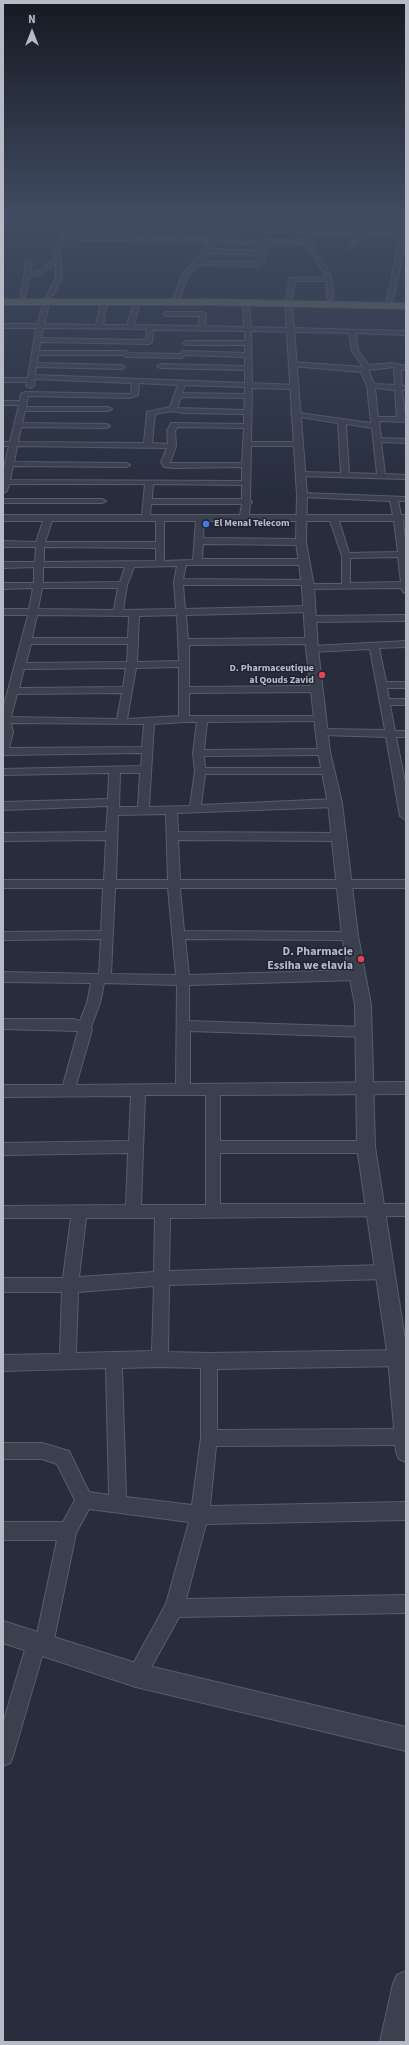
<!DOCTYPE html>
<style>
body{margin:0}
#map{position:relative;width:409px;height:2045px;overflow:hidden;background:#272d3d;font-family:"Source Sans 3",sans-serif}
canvas{display:block}
.frame{position:absolute;inset:0;border:4px solid #b7bbc8;pointer-events:none}
.north{position:absolute;left:12px;top:12px;width:40px;height:40px;-webkit-text-stroke:3px #202433;paint-order:stroke;rotate:0deg;font-size:11px;font-weight:700;line-height:16px;text-align:center;color:#b7bbc8}
.north::after{content:'';display:block;margin:auto;width:14px;height:18px;background:#b7bbc8;clip-path:polygon(50% 0,100% 100%,50% 72%,0 100%)}
</style>
<div id="map">
<canvas width="409" height="2045"></canvas>
<div class="frame"></div>
<div class="north">N</div>
</div>
<script>
const c = document.querySelector('canvas').getContext('2d');
c.lineJoin = 'round';
function stroke(path, color, width, dash) {
  c.strokeStyle = color;
  c.lineWidth = width;
  c.lineCap = dash ? 'butt' : 'round';
  c.setLineDash(dash || []);
  c.stroke(path);
}
function fillPath(path, color) {
  c.fillStyle = color;
  c.fill(path, 'evenodd');
}
function drawText(font, color, halo, rows, align = 'center') {
  c.font = font + ' "Source Sans 3",sans-serif';
  c.lineWidth = 3;
  c.setLineDash([]);
  c.textBaseline = 'middle';
  c.strokeStyle = halo;
  c.fillStyle = color;
  for (const [text, x, y, turn = 0] of rows) {
    c.save();
    c.translate(x, y);
    c.rotate((+turn || 0) * Math.PI / 180);
    c.textAlign = isNaN(turn) ? turn : align;
    if (halo) c.strokeText(text, 0, 0);
    c.fillText(text, 0, 0);
    c.restore();
  }
}
const minor = new Path2D(`
 M75,219H81L60,248L62,278L51,298L46,297L56,278V263L41,274L29,277L25,297L20,298L27,261L32,262L30,273L37,272L55,258L54,248Z
 M108,219H114L100,236L210,239L219,219H225L215,239L305,240L304,232L309,221L303,219L406,222V238L393,300L390,302L387,300L400,237L362,236L351,250L348,248L356,236L310,234C314,261 335,265 333,298L330,300L327,298V281H295L291,304L288,306L285,304L290,278L326,277L307,244L267,245L265,261L259,266L197,265L189,274L180,297L177,299L174,297L183,273L204,250L208,243L77,240L74,238L77,236H93ZM315,221L404,226L401,234L364,233L366,229L363,227L358,232L311,230ZM214,243L261,245L260,251L211,249ZM209,253L260,255L257,262L201,261Z
 M47,300L50,302L44,324L96,325L101,302L104,300L107,302L103,325H127L134,302L137,300L140,302L134,325L199,326L200,316H166L163,314L166,312H203L206,314L205,326L244,327L243,303L246,301L249,303L251,327L406,331V335L356,333L358,351L369,365L392,363L406,366V370L401,369L402,386H406V390H402L406,422L379,421L381,438L406,439V443L381,442L385,474L406,475V479L297,476V472H300L341,473L338,423L295,416L291,414L292,412L371,423L367,386L361,372L292,366L289,364L292,362L363,367L352,351L349,333L251,331L252,383L293,385L297,387L293,389L252,388L251,442H297L301,444L297,446H251L250,500L252,502L250,504L249,515H393L390,501L302,497L298,495L302,493L406,497V501H398L401,515H406V521H403L406,549V593L403,592L401,588L305,589V585L308,584H342V556L330,521H204L203,538L301,539L305,542L301,545L203,544L202,559H303L307,562L303,565H186L183,579L309,580L310,582L306,585H183L185,609L309,606L314,609L309,612L186,615L188,639L312,638L317,641L312,644L189,645V687L317,686L322,689L317,692L189,693V716H324L325,718L320,721L207,722L204,750L324,749L329,752L324,755L204,756L205,768H327L332,771L327,774H205L201,805L335,799L340,803L335,807L177,813L178,832L339,833L345,837L339,841L178,840L180,880H406V888H180L184,931L350,932L354,933L356,936L354,939L350,940L185,939L189,975L357,970L361,972L363,975L361,978L357,980L189,985V1021L364,1027L369,1028L371,1032L369,1036L364,1037L190,1031V1084L406,1082V1094L220,1095V1141H366L371,1143L373,1147L371,1151L366,1153H220V1204H406V1216L170,1218L169,1271L385,1265L390,1267L393,1272L390,1277L385,1279L169,1285L168,1352L209,1353L406,1350V1366L217,1369V1430L405,1429L406,1445L216,1446L210,1506L406,1502V1520L206,1524L186,1599L406,1595V1613L179,1617L143,1682L136,1684L129,1682L127,1675L166,1604L189,1522L89,1509L76,1533L53,1644L51,1651L43,1653L13,1756L10,1763L3,1766V1723L27,1643L29,1636L37,1634L57,1540H3V1522H63L75,1500L57,1464L42,1459H3V1443H42L69,1451L89,1492L109,1495L106,1368L3,1371V1355L60,1354L62,1292H3V1278H63L71,1218H3V1206L126,1205L128,1153L3,1155V1143L129,1141L131,1096L3,1097V1085H63L78,1031L3,1029V1019H73L80,1021L87,1003L91,983L3,982V972L99,974L101,939L3,940V932L101,931L103,888H3V880H104L106,840L3,841V833L106,832L108,806L3,810V802L108,799L109,773L3,775V769L141,766L142,753L3,755V709L28,615H3V609H29L33,588L3,589V583H34V567L3,568V562H35L36,547H3V541L36,542L43,521H3V515H142L145,484H9L7,491L3,493V473L9,446H3V442H10L19,405H3V401H20L21,394L25,392L131,394L132,383L35,379L34,386L30,388L26,386L27,382H3V378H28L36,328H3V324H37L44,302ZM43,328L147,329L146,340L41,338ZM153,330L245,331V341H186L183,343L186,345H245V353L183,351L180,354L129,353L126,351H39L40,342L149,344L152,342ZM38,355H123L126,357L182,358L185,355L245,357V366L160,364L157,366L160,368L245,370V383L35,375L36,367L122,369L125,367L122,365L37,363ZM394,367L395,385L374,384L368,370ZM139,383L178,385L170,407L147,412L144,443L18,442L21,427L106,428L110,426L106,424L22,423L25,411H108L112,409L108,407H26L28,396L130,398L138,395ZM185,385L245,387V394L182,393ZM375,388L395,390L397,417H378ZM181,397L245,398L244,410L177,408ZM173,411L183,413L244,414V424L174,423H171L167,431L168,444L152,443L155,414ZM346,424L372,428L377,474L349,473ZM177,427L244,428L242,463H170L176,446L175,431ZM17,446L167,448L161,462L164,467L174,468L242,467V481L10,480L13,466L126,467L130,465L126,463L14,462ZM153,484L242,485V499H152ZM151,504H242L240,515H150ZM52,521H156V542H45ZM164,521H196L193,560L164,561ZM339,521H394L398,552L349,553ZM44,547L156,548V561L44,562ZM398,557L401,582L350,583V558ZM177,566L174,582L176,609L123,610L127,585L134,567ZM43,567H125L120,582L43,583ZM42,588H118L114,610L38,609ZM37,615L129,616L128,638H32ZM177,615L179,661L137,662L139,616ZM31,644H128L127,662L26,663ZM179,667V716L127,719L136,668ZM126,668L123,687L19,688L24,669ZM122,693L117,719L11,717L17,694ZM184,722H197L193,753L195,771L190,806L149,807L154,724ZM11,723L144,724L142,747L9,748L13,732ZM120,773H140L138,807H119ZM166,814L168,880H116L118,815ZM115,888H168L176,975L111,974ZM104,983L177,985L176,1084L76,1085L92,1030L91,1027L100,1003ZM145,1095H206V1205H141ZM86,1218H155L154,1272L79,1277ZM154,1286L152,1351L76,1353L78,1292ZM160,1367L201,1368V1438L192,1505L126,1497L122,1368Z
 M3,499H102L106,501L102,503H3Z
 M406,615V621L310,622L305,619L310,616Z
 M406,641V647L379,648L386,682H406V688H387L389,699H406V705H390L395,731H406V737H396L406,787V820L400,816L386,737L323,735L318,732L323,729L385,730L370,649L312,652L307,649L312,646Z`);
const tertiary = new Path2D(`
 M285,302L292,304L307,495L306,542L314,587L318,649L330,752L342,803L358,936L371,1005L375,1147L406,1346V1462L399,1459L396,1452L388,1358L357,1147L355,1005L342,936L328,803L318,752L306,649L302,587L296,542L297,495Z
 M3,1621L136,1663L406,1727V1751L136,1687L3,1643Z
 M406,1971V2042H380L393,1984L397,1975Z`);
const trunk = new Path2D(`
 M3,299H206L406,303V309L206,305H3Z`);
stroke(minor, '#595d6b', 2);
stroke(tertiary, '#595d6b', 2);
stroke(trunk, '#464a58', 2);
fillPath(minor, '#3b3f4e');
fillPath(tertiary, '#3b3f4e');
fillPath(trunk, '#666662');
const sky = c.createLinearGradient(0, 0, 0, 505);
sky.addColorStop(0, '#151922');
sky.addColorStop(0.43, '#414c62');
sky.addColorStop(1, '#414c6200');
c.fillStyle = sky;
c.fillRect(0, 0, 409, 505);
for (const [x, y, r, color] of [
 [206,524,4,"#3f7fe0"],
 [322,675,4,"#e0444e"],
 [361,959,4,"#e0444e"]
]) {
  const dot = new Path2D();
  dot.arc(x, y, r, 0, 2 * Math.PI);
  c.fillStyle = color;
  c.fill(dot);
  stroke(dot, '#202433', 1.5);
}
drawText('bold 10px', '#b7bbc8', '#202433', [
 ["El Menal Telecom",214,524],
 ["D. Pharmaceutique",314,669,"right"],
 ["al Qouds Zavid",314,681,"right"]
], 'left');
drawText('bold 12px', '#b7bbc8', '#202433', [
 ["D. Pharmacie",353,952],
 ["Essiha we elavia",353,966]
], 'right');
</script>
